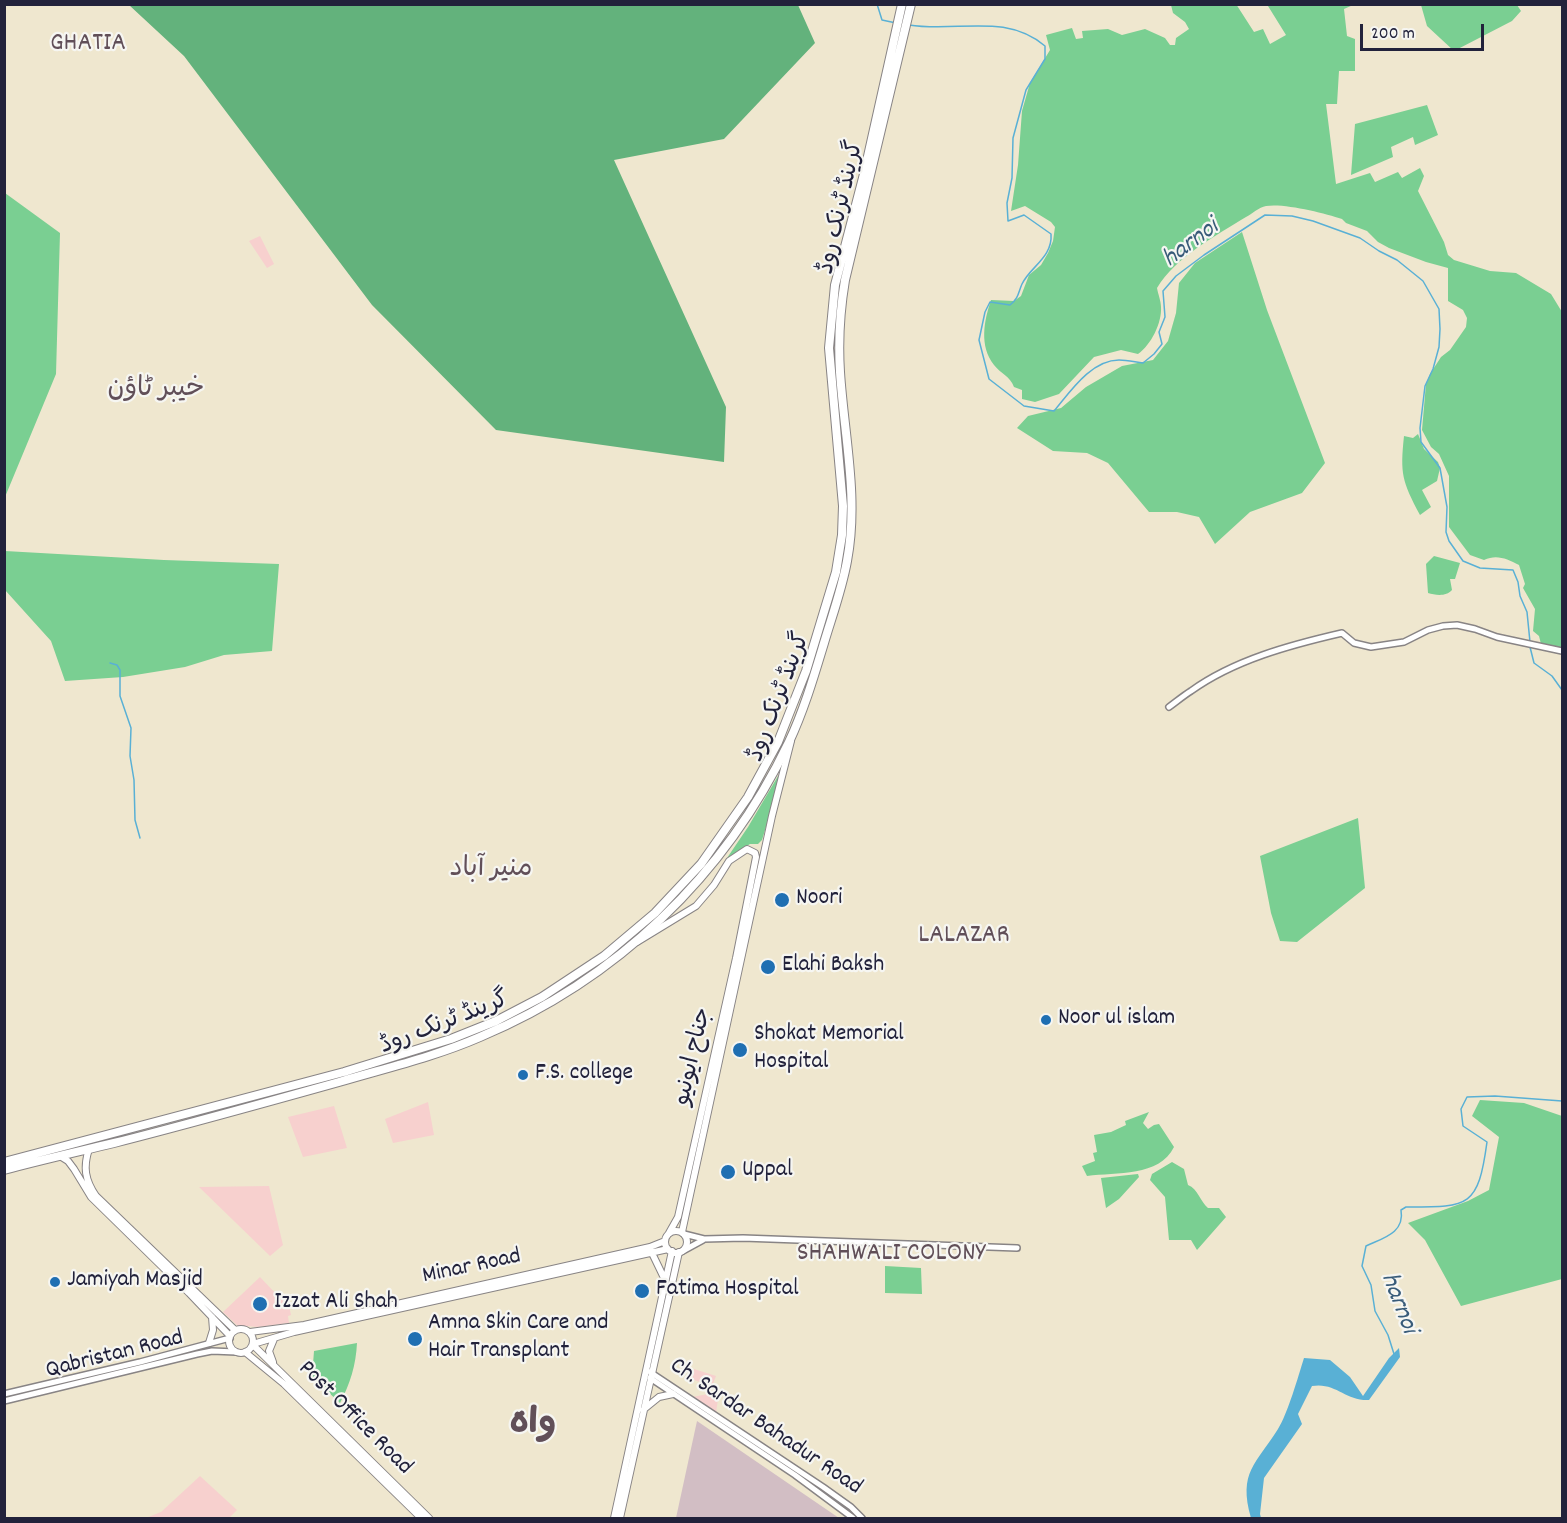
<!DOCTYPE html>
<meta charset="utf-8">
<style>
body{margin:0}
#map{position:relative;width:1567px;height:1523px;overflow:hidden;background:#efe7cf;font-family:Dekko,sans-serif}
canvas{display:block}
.frame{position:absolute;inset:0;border:6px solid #22223b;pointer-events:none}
.scale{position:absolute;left:1360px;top:24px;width:124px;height:27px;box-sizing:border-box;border:3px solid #22223b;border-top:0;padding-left:8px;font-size:18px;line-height:21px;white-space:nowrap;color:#22223b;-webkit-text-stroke:4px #f6f6f2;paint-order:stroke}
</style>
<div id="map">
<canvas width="1567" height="1523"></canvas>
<div class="frame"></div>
<div class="scale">200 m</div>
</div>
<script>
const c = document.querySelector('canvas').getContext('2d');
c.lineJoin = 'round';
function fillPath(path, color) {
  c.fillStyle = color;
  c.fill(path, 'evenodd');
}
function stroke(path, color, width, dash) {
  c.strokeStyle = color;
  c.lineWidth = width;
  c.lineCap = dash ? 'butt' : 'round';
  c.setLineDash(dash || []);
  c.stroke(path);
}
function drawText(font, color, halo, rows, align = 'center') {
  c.font = font + ' Dekko,"Playpen Sans Arabic",sans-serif';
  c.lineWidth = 4.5;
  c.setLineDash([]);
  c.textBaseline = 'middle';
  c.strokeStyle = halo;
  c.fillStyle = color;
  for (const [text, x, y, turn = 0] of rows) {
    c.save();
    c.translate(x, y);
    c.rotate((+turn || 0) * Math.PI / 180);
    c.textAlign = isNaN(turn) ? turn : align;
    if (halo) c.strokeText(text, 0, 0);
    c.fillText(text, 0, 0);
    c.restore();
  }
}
fillPath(new Path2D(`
 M260,236L274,264L267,268L249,241Z
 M428,1102L434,1135L393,1143L385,1119Z
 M334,1106L347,1148L303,1157L288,1117Z
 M269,1186L283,1245L270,1256L199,1187Z
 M260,1277L278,1296H287L291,1315L288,1316L289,1323L258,1327L247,1326L239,1327L223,1312Z
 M694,1369L716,1376L712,1386L691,1379Z
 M719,1392L716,1413L692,1397Z
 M200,1476L237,1510L229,1518H146L161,1512Z`), '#f7d0ce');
fillPath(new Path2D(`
 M697,1421L839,1518H676Z`), '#d2bec4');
fillPath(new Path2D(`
 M1236,4L1254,32L1263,29L1270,44L1286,35L1268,6L1269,5H1353L1344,9L1347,36L1355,39V71H1339L1337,104H1326L1336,184L1370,173L1375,182L1398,172L1402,178L1420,168L1424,176L1418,191L1444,242L1448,255L1454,260L1490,271L1516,273L1551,294L1562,312V649L1541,644L1539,636L1533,631L1535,609L1523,588L1525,584L1519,565C1507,559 1497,554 1484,560L1470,555L1449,527V476L1439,454L1431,447L1422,430L1426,384L1430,374L1441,357L1450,350L1466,327L1467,318L1463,310L1448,301V268L1426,262L1389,248L1378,242L1367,231L1346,223L1342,219C1324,213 1284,203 1266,206C1259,207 1252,214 1246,217C1215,236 1176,257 1157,288C1158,294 1161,301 1161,307C1162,323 1151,345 1138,354L1121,350L1094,357L1059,394L1035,402L1022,399V390L1014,387C1010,376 1001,374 994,365C979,346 984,321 991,300L1014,301L1021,296L1029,275L1041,265L1048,253L1053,241L1055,227L1051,222L1025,206L1011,211L1018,165L1022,111L1030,83L1050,50L1046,35L1072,28L1076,39L1083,38L1082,31L1108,29L1122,35L1145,29L1165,38L1170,45H1175L1176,38L1189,29L1185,22L1173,13L1171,5Z
 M1421,5H1517L1521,11L1512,21L1454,51L1427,26Z
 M1427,105L1438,135L1415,145L1413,137L1391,147L1393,157L1351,175L1355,124Z
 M5,193L60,233L56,374L5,497Z
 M1242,232L1267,310L1325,463L1302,493L1250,512L1215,544L1199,517L1177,512H1149L1108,463L1087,453L1053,451L1017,428L1028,416L1061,408L1086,387L1122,366L1153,360L1168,341L1176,313L1179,283L1195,263Z
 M1418,434L1424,449L1438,462L1440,468L1437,481L1422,490L1431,507L1420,515C1402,481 1400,474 1404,436L1413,438Z
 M5,551L164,560L279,564L272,651L224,655L185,667L123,677L65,681L51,641L5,590Z
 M1434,556L1460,563L1455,579H1450L1452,590C1446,597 1435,595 1428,593L1426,564Z
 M778,776L780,781L762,840L758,844H750L727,858L748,827Z
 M1358,818L1365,888L1297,942L1280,941L1271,913L1260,856Z
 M1480,1100L1524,1103L1562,1116V1279L1461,1306L1425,1240L1408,1223L1468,1201L1489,1190L1499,1137L1472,1116Z
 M1149,1112L1143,1123L1148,1129L1154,1125L1159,1124L1174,1147C1159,1177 1117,1172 1087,1176L1082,1166L1095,1161L1093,1153L1097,1152L1094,1135L1111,1132L1126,1125L1125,1121Z
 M1172,1162L1184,1169L1188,1185C1198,1189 1200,1201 1208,1208H1219L1226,1217L1197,1250L1191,1240H1169L1165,1197L1150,1180L1152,1174Z
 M1138,1174L1139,1177L1119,1199L1106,1208L1101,1178Z
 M885,1266L921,1268L922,1294L885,1293Z
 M357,1343C356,1365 350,1384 340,1403L312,1377L314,1351Z`), '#7acf92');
fillPath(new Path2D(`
 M129,5H798L815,43L724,139L614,160L726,407L724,462L496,430L372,305L184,56Z`), '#63b27c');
fillPath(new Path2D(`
 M1399,1348L1400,1357L1369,1400C1345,1401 1336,1382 1312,1386L1298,1414L1302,1424L1264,1478L1260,1514L1261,1518H1251C1238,1472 1256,1464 1278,1429C1288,1413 1298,1377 1304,1358L1330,1360L1350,1377L1363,1396L1389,1358Z`), '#59b0d5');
stroke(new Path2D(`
 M877,4L882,20L896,23
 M909,25C957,33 1004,12 1045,46V59L1026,90L1013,138L1012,178L1007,203L1008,221L1024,215L1051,234C1053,257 1030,267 1022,284C1018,293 1019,298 1010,305L990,302L985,312L979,340L989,379L1024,406L1054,411C1070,392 1091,360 1119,360C1127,360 1135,362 1143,363L1154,354L1162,344L1159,332L1165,317L1163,291L1176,276L1204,255L1265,215L1292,216L1313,221L1360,238L1379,251L1397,260L1423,281L1439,309L1440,329L1439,347L1433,369L1425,386L1420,428L1421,442L1440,468L1447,507L1446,532L1449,541L1463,561L1480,568L1513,570L1518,582L1520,596L1527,612L1530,642
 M1530,647L1534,663L1552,676L1562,690
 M110,663L117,665L120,670V696L131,728L130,756L134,780L135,820L140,838
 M1394,1354L1388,1335L1375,1311L1371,1285L1362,1266L1366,1246C1383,1238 1405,1233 1401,1210L1406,1207C1469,1207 1478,1208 1487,1142L1463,1126L1461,1109L1467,1097L1495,1096L1562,1101`), '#59b0d5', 1.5);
const secondary = new Path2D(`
 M1169,707C1176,702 1183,696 1191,691C1234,660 1290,645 1342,633L1354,643L1371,647L1404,642L1428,630L1443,626L1457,625L1475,629L1497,637L1562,651
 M684,1234L704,1239L743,1238L1017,1248
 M681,1252L703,1240
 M650,1372L823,1487L851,1507L862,1518
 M650,1378L795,1475L853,1518
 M4,1394L140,1362L230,1338
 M4,1401L197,1354L212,1351L236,1352`);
const primary = new Path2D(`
 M637,942L696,906L714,885L729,861L747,849L755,853L756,857L736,958L678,1217L669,1233
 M89,1149C83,1167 85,1180 96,1196L235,1330
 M60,1156L68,1161L74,1169L91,1197L189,1293L230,1336
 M665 1242a11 11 0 1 1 22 0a11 11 0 1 1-22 0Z
 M682,1232L772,816L791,741
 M651,1251L665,1280
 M229 1341a12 12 0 1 1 24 0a12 12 0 1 1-24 0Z
 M250,1332L304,1325L650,1247L665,1241
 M209,1343L213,1330L212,1317
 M253,1344L294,1332L668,1249
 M253,1345L429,1518
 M245,1352L284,1384L421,1518
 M273,1362L269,1351L274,1339
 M643,1410L659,1397L673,1394
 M614,1518L672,1251
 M620,1518L679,1252`);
const highway = new Path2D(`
 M4,1162L344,1072L451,1039L496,1021L542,997L604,956L655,913L701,864L748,797L778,742L806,671L836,572L842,535L843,506L829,348L835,285L864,174L902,4
 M4,1170C41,1160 77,1152 114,1143C189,1124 264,1103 339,1082C386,1068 434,1057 480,1037C616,980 725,876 789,742C804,710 814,676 824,643C832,616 842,589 847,561C859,498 844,435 840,372C838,341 840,310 845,280L911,4`);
stroke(secondary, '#888485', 8);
stroke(primary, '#888485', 8);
stroke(highway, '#888485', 10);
stroke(secondary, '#fff', 5);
stroke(primary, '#fff', 6);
stroke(highway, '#fff', 8);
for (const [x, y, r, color] of [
 [782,900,8,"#1f6fb2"],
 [768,967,8,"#1f6fb2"],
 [1046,1020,6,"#1f6fb2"],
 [740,1050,8,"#1f6fb2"],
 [523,1075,6,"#1f6fb2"],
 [728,1172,8,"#1f6fb2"],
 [55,1282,6,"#1f6fb2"],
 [642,1291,8,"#1f6fb2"],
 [260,1304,8,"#1f6fb2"],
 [415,1339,8,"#1f6fb2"]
]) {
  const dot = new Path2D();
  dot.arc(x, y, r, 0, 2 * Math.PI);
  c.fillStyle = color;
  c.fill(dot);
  stroke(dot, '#f6f6f2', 2);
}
drawText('24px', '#22223b', '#f6f6f2', [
 ["گرینڈ ٹرنک روڈ",843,208,-77],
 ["گرینڈ ٹرنک روڈ",781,698,-69],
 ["گرینڈ ٹرنک روڈ",445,1025,-21],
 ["جناح ایونیو",695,1057,-77],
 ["Minar Road",472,1268,-12],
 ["Qabristan Road",115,1356,-14],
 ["Post Office Road",354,1419,45],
 ["Ch. Sardar Bahadur Road",765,1428,34]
]);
drawText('24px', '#22223b', '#f6f6f2', [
 ["Noori",796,900],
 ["Elahi Baksh",782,967],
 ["Noor ul islam",1058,1020],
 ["Shokat Memorial",754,1036],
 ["Hospital",754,1064],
 ["F.S. college",535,1075],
 ["Uppal",742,1172],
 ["Jamiyah Masjid",67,1282],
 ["Fatima Hospital",656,1291],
 ["Izzat Ali Shah",274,1304],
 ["Amna Skin Care and",428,1325],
 ["Hair Transplant",428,1353]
], 'left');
drawText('italic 26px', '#385b79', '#f6f6f2', [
 ["harnoi",1192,245,-37],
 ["harnoi",1397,1304,69]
]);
drawText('27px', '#614f58', '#f6f6f2', [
 ["GHATIA",88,45],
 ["خیبر ٹاؤن",156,391],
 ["منیر آباد",491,871],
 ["LALAZAR",964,937],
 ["SHAHWALI COLONY",891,1255]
]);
drawText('bold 36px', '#614f58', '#f6f6f2', [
 ["واہ",533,1427]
]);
</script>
